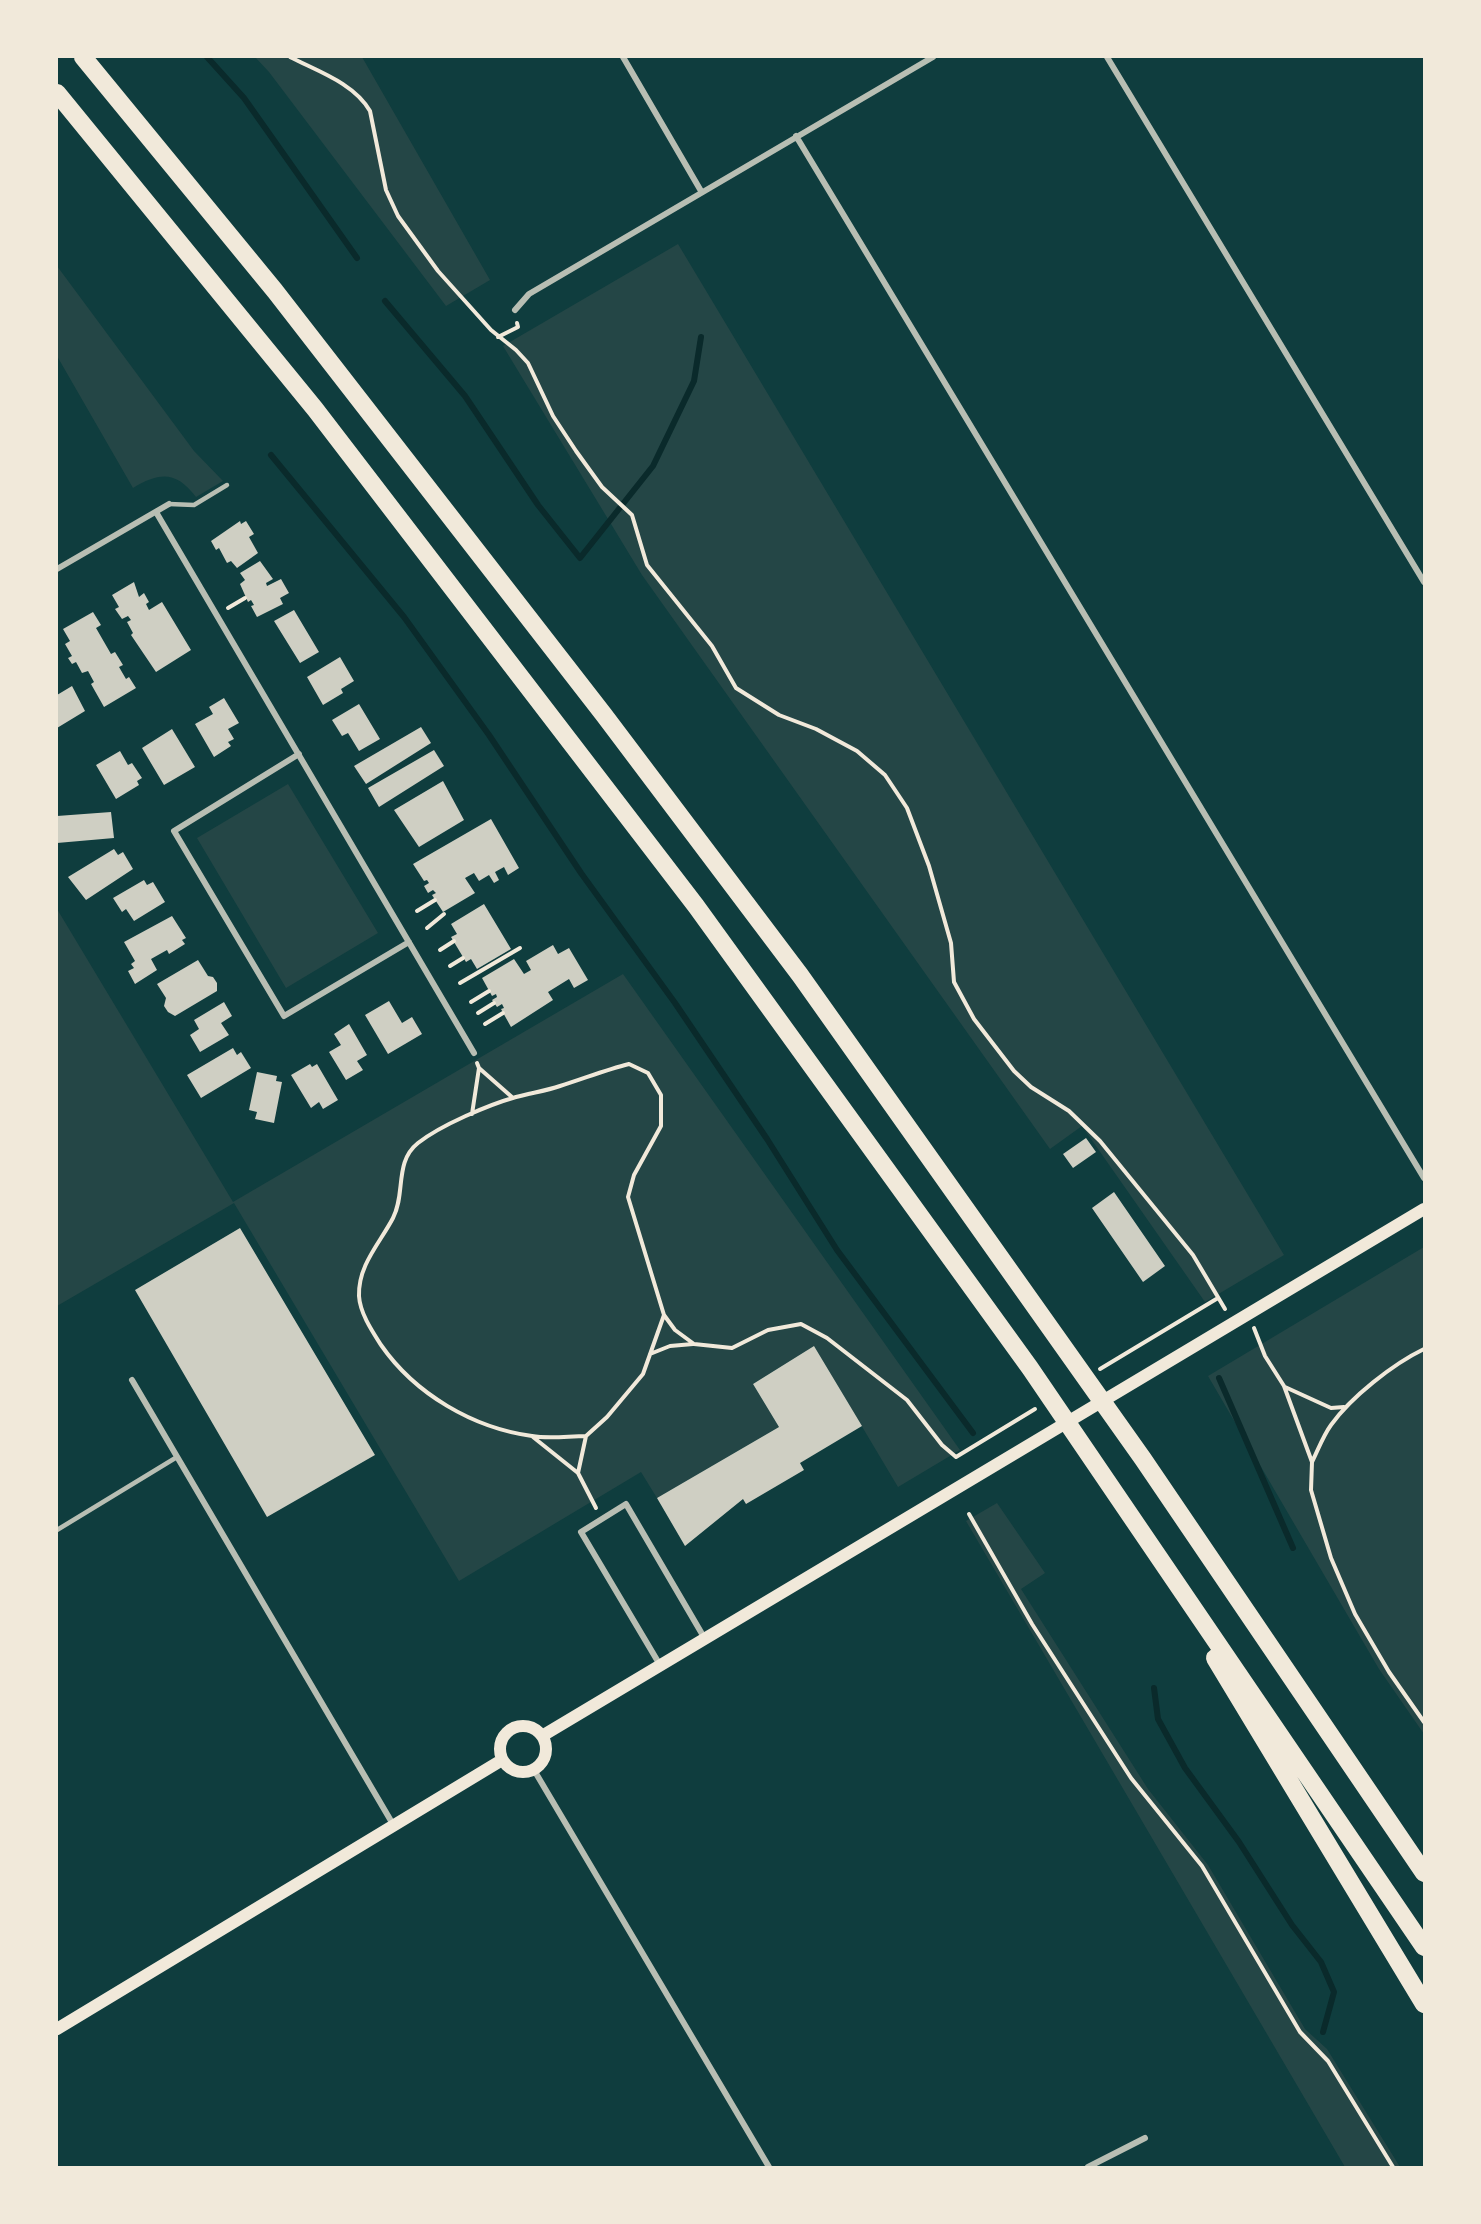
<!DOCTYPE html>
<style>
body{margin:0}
#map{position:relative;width:1481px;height:2224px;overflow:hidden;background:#0f3d3e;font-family:Lora,serif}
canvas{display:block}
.frame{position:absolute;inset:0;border:58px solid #f1e9da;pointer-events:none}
</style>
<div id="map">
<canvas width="1481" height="2224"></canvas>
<div class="frame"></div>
</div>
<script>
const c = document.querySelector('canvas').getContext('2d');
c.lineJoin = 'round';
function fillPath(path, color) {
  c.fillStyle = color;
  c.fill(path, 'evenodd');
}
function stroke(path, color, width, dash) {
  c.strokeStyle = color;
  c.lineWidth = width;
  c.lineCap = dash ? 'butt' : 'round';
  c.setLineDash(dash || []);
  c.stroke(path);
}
fillPath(new Path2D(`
 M255,57H362L490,280L446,306L269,72Z
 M678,244L1284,1255L1205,1302L1082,1126L1050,1149L642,575L503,346Z
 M57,266L194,451L223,481L196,497C176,471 160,472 133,488L57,356Z
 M288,784L378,933L286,988L197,838Z
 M57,909L233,1202L623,974L960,1450L898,1487L814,1346L753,1384L779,1427L657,1498L641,1472L459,1581L234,1203L57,1306Z
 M1424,1247V1734L1379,1669L1208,1376Z
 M997,1503L1045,1573L1021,1589L1148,1789L1208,1865L1305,2029L1327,2049L1400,2167H1345L966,1521Z`), '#244646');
stroke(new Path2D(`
 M207,57L244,98L357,258
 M385,301L465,396L538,505L580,558L653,466L694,381L701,337
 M271,455L404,617L489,735L581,873L675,1003L767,1139L837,1250L973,1433
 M1219,1378L1293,1548
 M1154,1688L1158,1719L1185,1768L1239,1842L1292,1925L1321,1962L1334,1992L1323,2032`), '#0a2a2b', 6);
fillPath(new Path2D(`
 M240,521L241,524L246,521L254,534L249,537L258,553L237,568L231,561L227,563L219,548L216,550L211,541Z
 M260,561L273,579L266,583L267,586L281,579L289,593L280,598L283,604L257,617L251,606L254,605L251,600L248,602L240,584L245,580L240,573Z
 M134,582L139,597L144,593L149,602L146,604L149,610L162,602L191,650L156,672L131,635L133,633L127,622L131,620L128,616L122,619L115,609L119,607L112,595Z
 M294,610L319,652L300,663L274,621Z
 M93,612L101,625L96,628L111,654L115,652L123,665L119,667L126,679L129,677L136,688L104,707L91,684L94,682L88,671L82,673L76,662L72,664L68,658L72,656L65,644L70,641L63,629Z
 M340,657L354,681L341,689L343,693L323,705L307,677Z
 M72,686L85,711L57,728V695Z
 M224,698L239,723L228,729L234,739L228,742L231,746L214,757L195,724L213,714L209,707Z
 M359,704L380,739L359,751L348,733L342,736L332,720Z
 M421,727L431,743L366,784L354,766Z
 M172,729L195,767L164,785L142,748Z
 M434,750L444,766L379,807L368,788Z
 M120,751L128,765L132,763L142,778L137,781L139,785L116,799L96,765Z
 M443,781L464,820L419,847L394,810Z
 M111,812L114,838L57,843V816Z
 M491,819L519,868L508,875L504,867L495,872L499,880L494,883L489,875L479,881L474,873L465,878L475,893L443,912L432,895L436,893L433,890L428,893L424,886L429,883L427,880L424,881L413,864Z
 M114,849L118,855L123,852L133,869L86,900L68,877Z
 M144,880L147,885L153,882L165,902L134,921L126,909L122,912L113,898Z
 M484,904L511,949L477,969L471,959L466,962L451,937L457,934L451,924Z
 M172,916L186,938L182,940L185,944L169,954L167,950L151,959L157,970L135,984L128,971L134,968L131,964L135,961L124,942Z
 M553,945L558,954L569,948L588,980L574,988L569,979L548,992L553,1000L511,1027L501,1009L504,1008L502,1004L497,1007L492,1000L497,997L496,994L492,996L482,978L514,959L524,974L531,970L526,961Z
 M198,960L208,976L213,977L217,983V991L175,1016L168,1012L164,1006L166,998L157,984Z
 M389,1001L402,1023L412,1017L422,1034L388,1054L365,1015Z
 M224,1002L232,1016L221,1023L229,1035L200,1052L190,1035L199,1029L194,1020Z
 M349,1024L367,1055L357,1061L363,1070L346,1080L329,1052L341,1045L334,1034Z
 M233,1048L237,1055L241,1052L251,1068L201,1098L187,1075Z
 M310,1064L312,1067L317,1064L338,1100L323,1109L319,1102L311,1108L291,1075Z
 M257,1072L277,1076L276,1081L282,1082L274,1123L255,1119L257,1112L249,1110Z
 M1086,1138L1096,1152L1073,1168L1063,1154Z
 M1114,1192L1165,1266L1143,1282L1092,1208Z
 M240,1228L375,1455L267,1517L135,1290Z
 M814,1346L862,1426L800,1463L804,1470L746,1504L743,1499L685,1546L657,1498L779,1427L753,1384Z`), '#cfcfc3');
stroke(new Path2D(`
 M290,57C317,71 354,83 370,111L386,190L398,216L438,271L491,330L516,350L528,363L553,416L576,451L602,487L632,515L647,565L712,646L736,688L779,715L816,729L857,751L885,775L907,808L929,866L951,943L954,982L974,1019L1014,1071L1031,1087L1069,1111L1100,1141L1193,1255L1225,1309
 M498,337L518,327L517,323
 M228,608L245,598
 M417,911L435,900
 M427,928L444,914
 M440,950L454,941
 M450,966L463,958
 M460,983L520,948
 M471,1002L489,991
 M478,1013L494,1003
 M485,1024L503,1013
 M477,1063L479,1068L513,1098
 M472,1114L479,1068
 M664,1315L643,1374L607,1417L586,1436C569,1436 549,1439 532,1436C473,1428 415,1394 381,1345C372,1331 360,1313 359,1296C358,1265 380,1243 393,1218C406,1193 394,1162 418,1143C441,1125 488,1105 516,1097C530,1093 546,1091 560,1086C583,1079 605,1070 629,1064L648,1073L661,1095V1126L634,1175L628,1197L664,1315L675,1330L694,1344L732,1348L768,1330L801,1324L827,1338L907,1400L942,1445L956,1457L1035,1409
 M1254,1328L1265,1356L1284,1386L1312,1462L1311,1490L1331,1558L1355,1614L1389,1672L1424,1722
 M650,1354L670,1346L693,1344
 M1100,1369L1218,1298
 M1285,1387L1331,1408L1344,1407
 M586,1436L578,1473L596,1508
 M533,1437L578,1473
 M1312,1462C1318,1450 1323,1436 1331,1425C1351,1397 1393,1364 1424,1349
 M969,1514L1032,1624L1131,1778L1202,1866L1300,2032L1328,2061L1393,2167`), '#f1e9da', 4);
stroke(new Path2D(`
 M169,504L194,505L227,485
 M57,1530L177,1457`), '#b8beb3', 4.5);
stroke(new Path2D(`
 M623,57L701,191
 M1107,57L1424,582
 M796,136L1424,1178
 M515,310L529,294L933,57
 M156,512L474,1053
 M57,569L169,504
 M299,754L174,831L284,1016L409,942
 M132,1380L394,1826
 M660,1665L581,1532L626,1504L705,1639
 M534,1770L769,2167
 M1088,2167L1145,2138`), '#b8beb3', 6);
stroke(new Path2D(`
 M500 1749a23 23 0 1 1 46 0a23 23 0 1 1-46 0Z
 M542,1736L1424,1209
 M57,2029L502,1760`), '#f1e9da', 12);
stroke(new Path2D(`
 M83,57L275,291L604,715L800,975L1143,1459L1424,1873
 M57,93L315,409L696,906L1030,1368L1424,1947
 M1215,1658L1424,2004`), '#f1e9da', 18);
</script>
